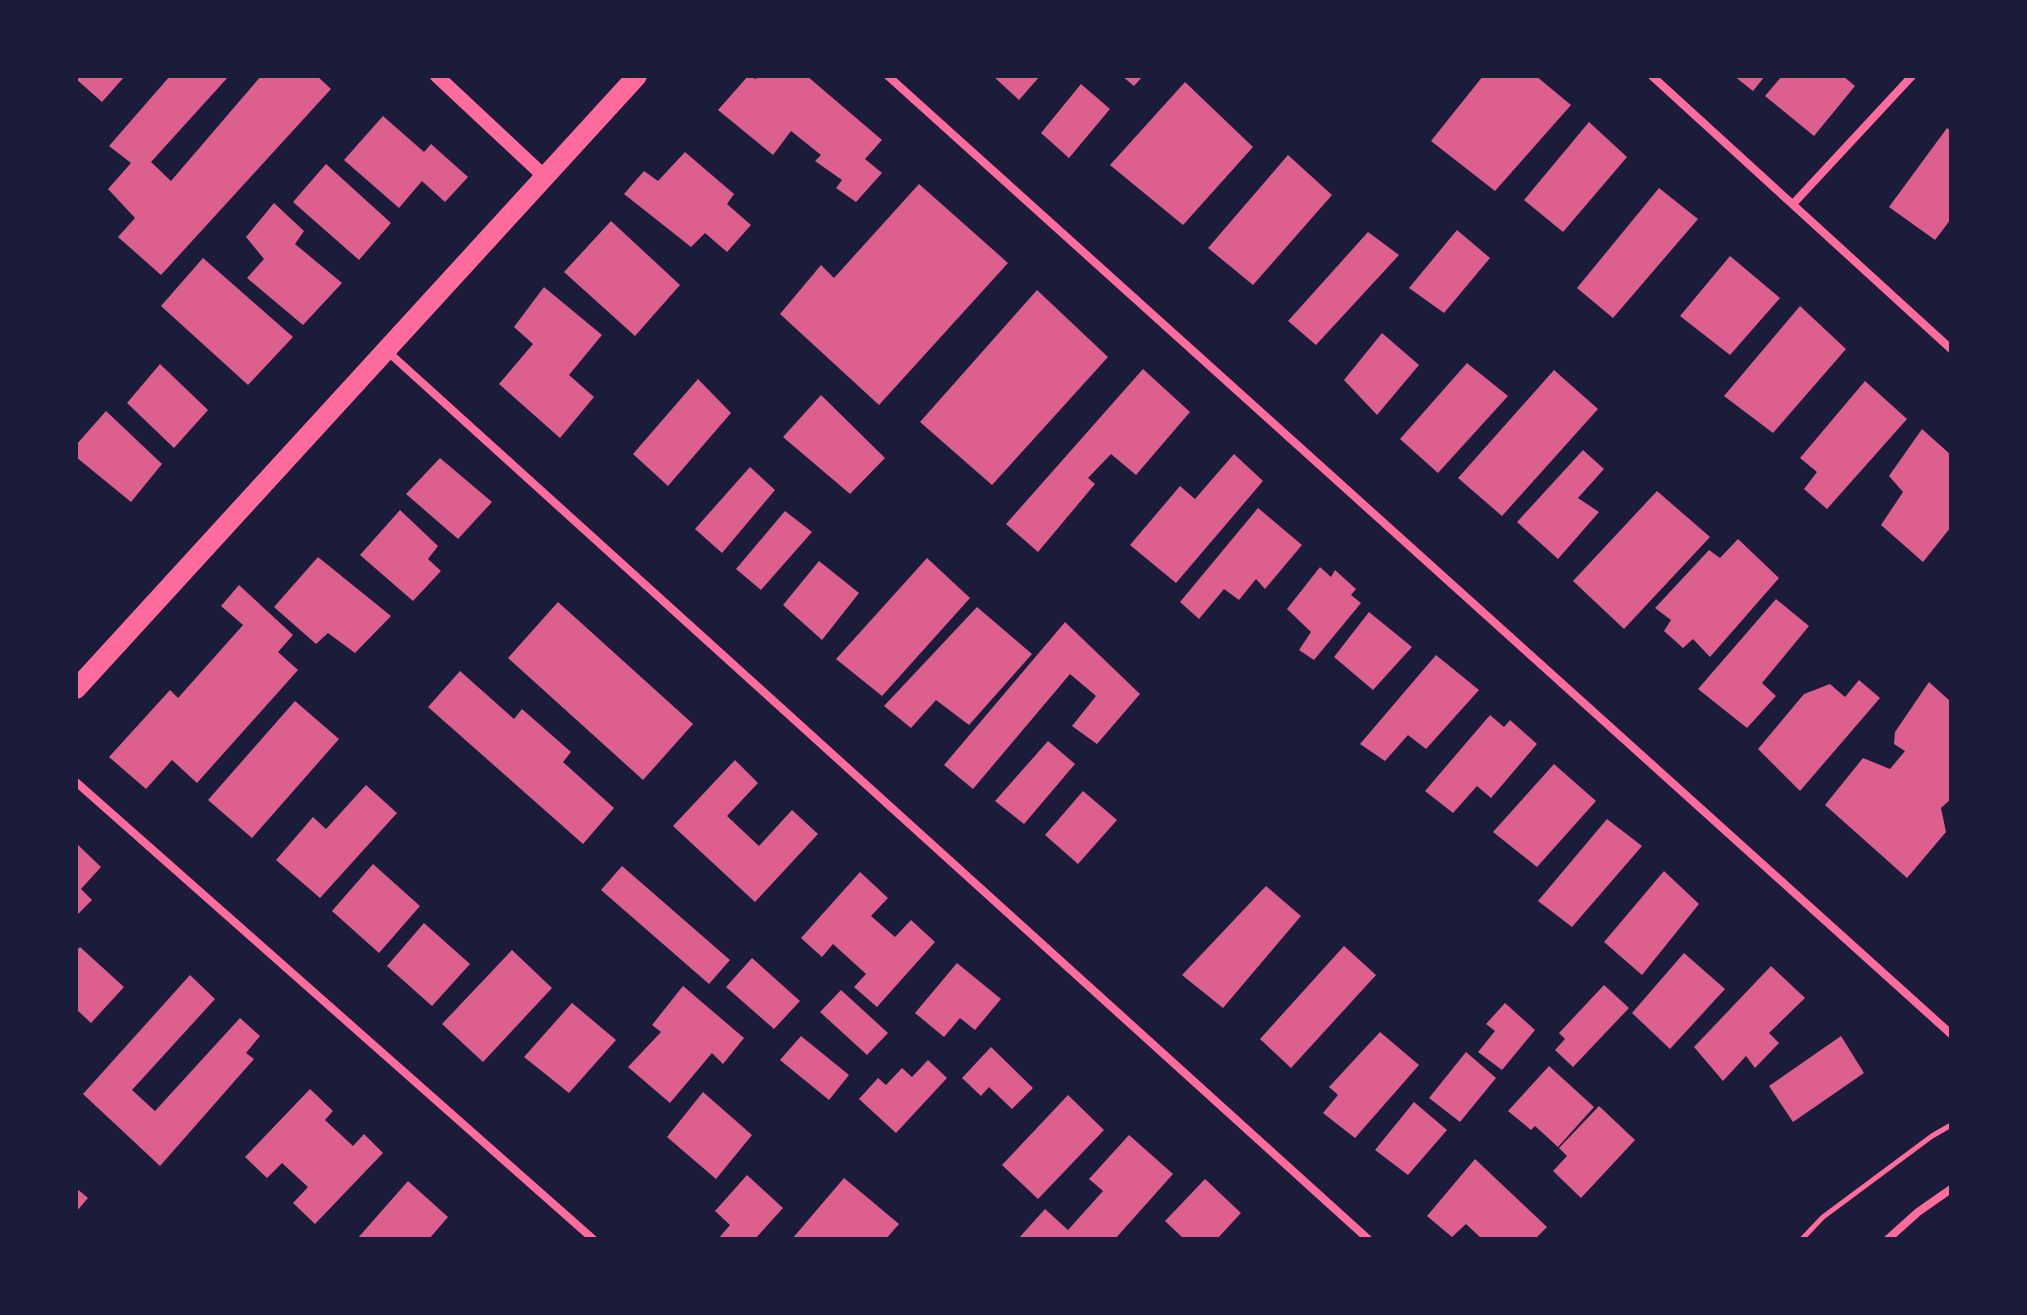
<!DOCTYPE html>
<style>
body{margin:0}
#map{position:relative;width:2027px;height:1315px;overflow:hidden;background:#1b1b3a;font-family:Lora,serif}
canvas{display:block}
.frame{position:absolute;inset:0;border:78px solid #1b1b3a;pointer-events:none}
</style>
<div id="map">
<canvas width="2027" height="1315"></canvas>
<div class="frame"></div>
</div>
<script>
const c = document.querySelector('canvas').getContext('2d');
c.lineJoin = 'round';
function fillPath(path, color) {
  c.fillStyle = color;
  c.fill(path, 'evenodd');
}
function stroke(path, color, width, dash) {
  c.strokeStyle = color;
  c.lineWidth = width;
  c.lineCap = dash ? 'butt' : 'round';
  c.setLineDash(dash || []);
  c.stroke(path);
}
fillPath(new Path2D(`
 M76,76H125L102,102L76,79Z
 M170,76H229L151,162L171,181L261,76H317L331,89L161,275L118,237L135,218L108,189L131,163L109,146Z
 M748,76L756,79L758,76H807L882,140L865,159L882,173L856,202L836,188L842,180L815,161L821,155L791,131L773,155L718,110Z
 M993,76H1040L1019,100Z
 M1122,76H1143L1134,86Z
 M1483,76H1536L1571,105L1495,191L1431,141Z
 M1734,76H1765L1753,91Z
 M1782,76H1843L1855,86L1814,136L1765,96Z
 M1185,82L1253,147L1183,225L1110,165Z
 M1081,84L1110,109L1069,158L1041,133Z
 M383,116L424,152L431,144L468,177L445,202L422,181L399,208L344,160Z
 M1589,122L1627,157L1563,232L1524,200Z
 M1947,128L1951,131V219L1935,240L1889,207Z
 M685,152L734,194L727,204L751,225L727,252L705,233L691,247L624,194L644,171L658,181Z
 M1288,155L1332,195L1253,285L1208,248Z
 M326,164L391,223L359,260L293,202Z
 M919,184L1008,263L879,405L780,314L821,265L834,278Z
 M1659,188L1698,219L1613,318L1577,288Z
 M274,203L304,231L295,244L342,283L303,325L247,278L264,259L246,237Z
 M611,221L680,285L635,336L564,272Z
 M1457,230L1490,258L1444,313L1409,288Z
 M1368,232L1399,255L1316,345L1288,321Z
 M1730,256L1780,298L1730,355L1680,316Z
 M203,258L293,337L248,385L161,306Z
 M544,287L602,335L569,375L594,397L560,438L499,384L533,344L514,327Z
 M1037,290L1108,357L992,485L920,422Z
 M1800,306L1846,349L1773,433L1724,396Z
 M1382,333L1419,365L1377,415L1344,380Z
 M1467,363L1508,396L1438,473L1400,439Z
 M160,364L208,410L174,448L127,403Z
 M1143,369L1190,412L1136,475L1111,454L1088,478L1095,484L1038,552L1006,524Z
 M1554,370L1598,409L1502,516L1458,478Z
 M698,379L731,413L668,486L633,454Z
 M1865,381L1907,419L1827,509L1804,489L1817,472L1800,458Z
 M821,395L885,458L850,494L783,437Z
 M106,411L162,464L131,502L76,457V445Z
 M1922,429L1951,455V527L1923,562L1881,525L1903,492L1889,476Z
 M1583,450L1604,469L1578,498L1599,512L1558,559L1517,522Z
 M1234,454L1263,481L1176,583L1130,545L1180,486L1195,499Z
 M440,458L492,502L458,539L406,494Z
 M750,467L775,490L722,553L695,529Z
 M1657,491L1710,537L1624,629L1573,581Z
 M1258,508L1302,545L1265,589L1256,579L1239,600L1224,589L1199,619L1180,602Z
 M400,510L438,546L428,559L441,571L413,601L360,555Z
 M785,511L812,532L761,590L736,569Z
 M1738,539L1779,578L1710,657L1693,639L1683,648L1664,631L1671,620L1655,608L1709,550L1720,558Z
 M318,557L391,616L355,653L328,633L316,644L274,607Z
 M927,558L970,598L882,696L836,659Z
 M819,561L859,593L822,640L783,605Z
 M1320,567L1331,577L1335,570L1356,589L1351,595L1361,603L1314,660L1299,650L1311,632L1287,609Z
 M239,585L293,635L278,652L298,670L197,783L172,760L146,789L109,757L170,690L178,698L243,625L221,606Z
 M1776,599L1809,626L1762,683L1776,696L1747,728L1698,689Z
 M558,602L693,724L643,780L508,658Z
 M977,607L1032,654L969,725L936,700L911,728L884,706Z
 M1369,612L1412,647L1373,690L1334,657Z
 M1065,622L1140,694L1097,744L1072,726L1096,696L1070,674L973,789L944,765Z
 M1436,655L1479,690L1426,749L1408,735L1385,761L1360,744Z
 M460,671L514,719L522,709L571,752L563,762L614,808L583,844L428,707Z
 M1859,680L1880,698L1800,791L1758,749L1804,694L1830,684L1845,697Z
 M1929,682L1951,702V799L1941,808L1946,832L1907,878L1825,805L1863,758L1890,769L1905,751L1894,744L1895,732Z
 M295,701L339,739L252,838L208,800Z
 M1490,715L1504,727L1510,720L1537,744L1491,798L1477,786L1453,813L1425,791Z
 M1048,741L1075,764L1024,824L995,801Z
 M735,760L758,783L727,816L759,846L792,810L818,834L755,902L673,826Z
 M1554,764L1596,801L1537,867L1493,832Z
 M366,785L397,813L320,898L276,860L313,817L326,829Z
 M1083,791L1117,820L1078,864L1045,835Z
 M1607,819L1642,846L1572,927L1538,901Z
 M76,843L101,867L81,889L92,900L76,916Z
 M373,864L420,906L379,953L332,911Z
 M622,866L730,960L709,984L601,890Z
 M1664,871L1699,904L1642,975L1604,942Z
 M860,872L888,898L871,916L895,937L911,920L935,942L877,1007L854,987L866,974L833,944L822,957L801,938Z
 M1266,886L1301,916L1223,1008L1182,975Z
 M424,923L470,964L432,1006L387,966Z
 M1344,946L1376,975L1291,1068L1260,1039Z
 M80,947L124,987L91,1023L76,1009V951Z
 M512,950L552,988L483,1062L442,1024Z
 M1684,953L1725,989L1670,1049L1632,1013Z
 M752,958L800,1001L774,1029L726,987Z
 M957,963L1001,999L975,1030L960,1018L944,1037L915,1013Z
 M1771,966L1805,998L1769,1033L1779,1043L1755,1068L1746,1056L1723,1081L1694,1047Z
 M190,975L215,999L132,1090L155,1111L240,1018L260,1036L246,1053L254,1059L160,1166L83,1094Z
 M1604,985L1629,1008L1573,1067L1555,1050L1565,1039L1559,1033Z
 M683,986L744,1038L723,1064L712,1053L670,1103L628,1067L661,1032L652,1025Z
 M841,990L888,1033L867,1055L820,1012Z
 M572,1003L616,1040L569,1093L524,1057Z
 M1505,1003L1535,1030L1502,1070L1478,1052L1495,1031L1486,1024Z
 M1380,1032L1419,1065L1355,1138L1323,1113L1338,1095L1329,1087Z
 M801,1036L849,1075L829,1100L780,1060Z
 M1841,1036L1864,1073L1793,1122L1769,1086Z
 M991,1047L1033,1088L1012,1109L989,1087L981,1096L962,1078Z
 M1466,1052L1496,1078L1460,1122L1429,1098Z
 M928,1060L947,1078L896,1133L859,1099L878,1078L886,1085L902,1068L912,1077Z
 M1549,1066L1594,1107L1558,1147L1535,1126L1531,1130L1508,1111Z
 M310,1089L333,1111L325,1120L353,1146L364,1134L383,1153L315,1224L293,1203L308,1187L282,1163L267,1178L245,1157Z
 M703,1092L752,1135L716,1179L667,1137Z
 M1068,1095L1104,1130L1038,1199L1002,1165Z
 M1414,1102L1447,1130L1408,1175L1375,1150Z
 M1599,1106L1635,1140L1581,1198L1553,1171L1567,1156L1559,1148Z
 M1129,1135L1173,1174L1115,1239H1018L1045,1209L1068,1230L1103,1191L1089,1179Z
 M1475,1159L1547,1227L1535,1239H1482L1466,1224L1452,1237L1427,1216Z
 M747,1175L783,1208L755,1239H718L730,1225L715,1211Z
 M844,1178L899,1224L886,1239H792Z
 M1205,1179L1241,1213L1217,1239H1184L1165,1221Z
 M408,1181L448,1217L429,1239H357Z
 M76,1188L88,1198L76,1212Z`), '#dd5f8e');
stroke(new Path2D(`
 M1802,1239L1823,1217L1932,1136L1951,1125`), '#ff6b9d', 5);
stroke(new Path2D(`
 M888,76L1951,1034
 M1652,76L1951,349
 M1793,204L1912,76
 M387,351L1368,1239
 M76,782L593,1239
 M1888,1239L1918,1212L1951,1189`), '#ff6b9d', 8);
stroke(new Path2D(`
 M437,76L545,177`), '#ff6b9d', 14);
stroke(new Path2D(`
 M76,689L637,76`), '#ff6b9d', 20);
</script>
